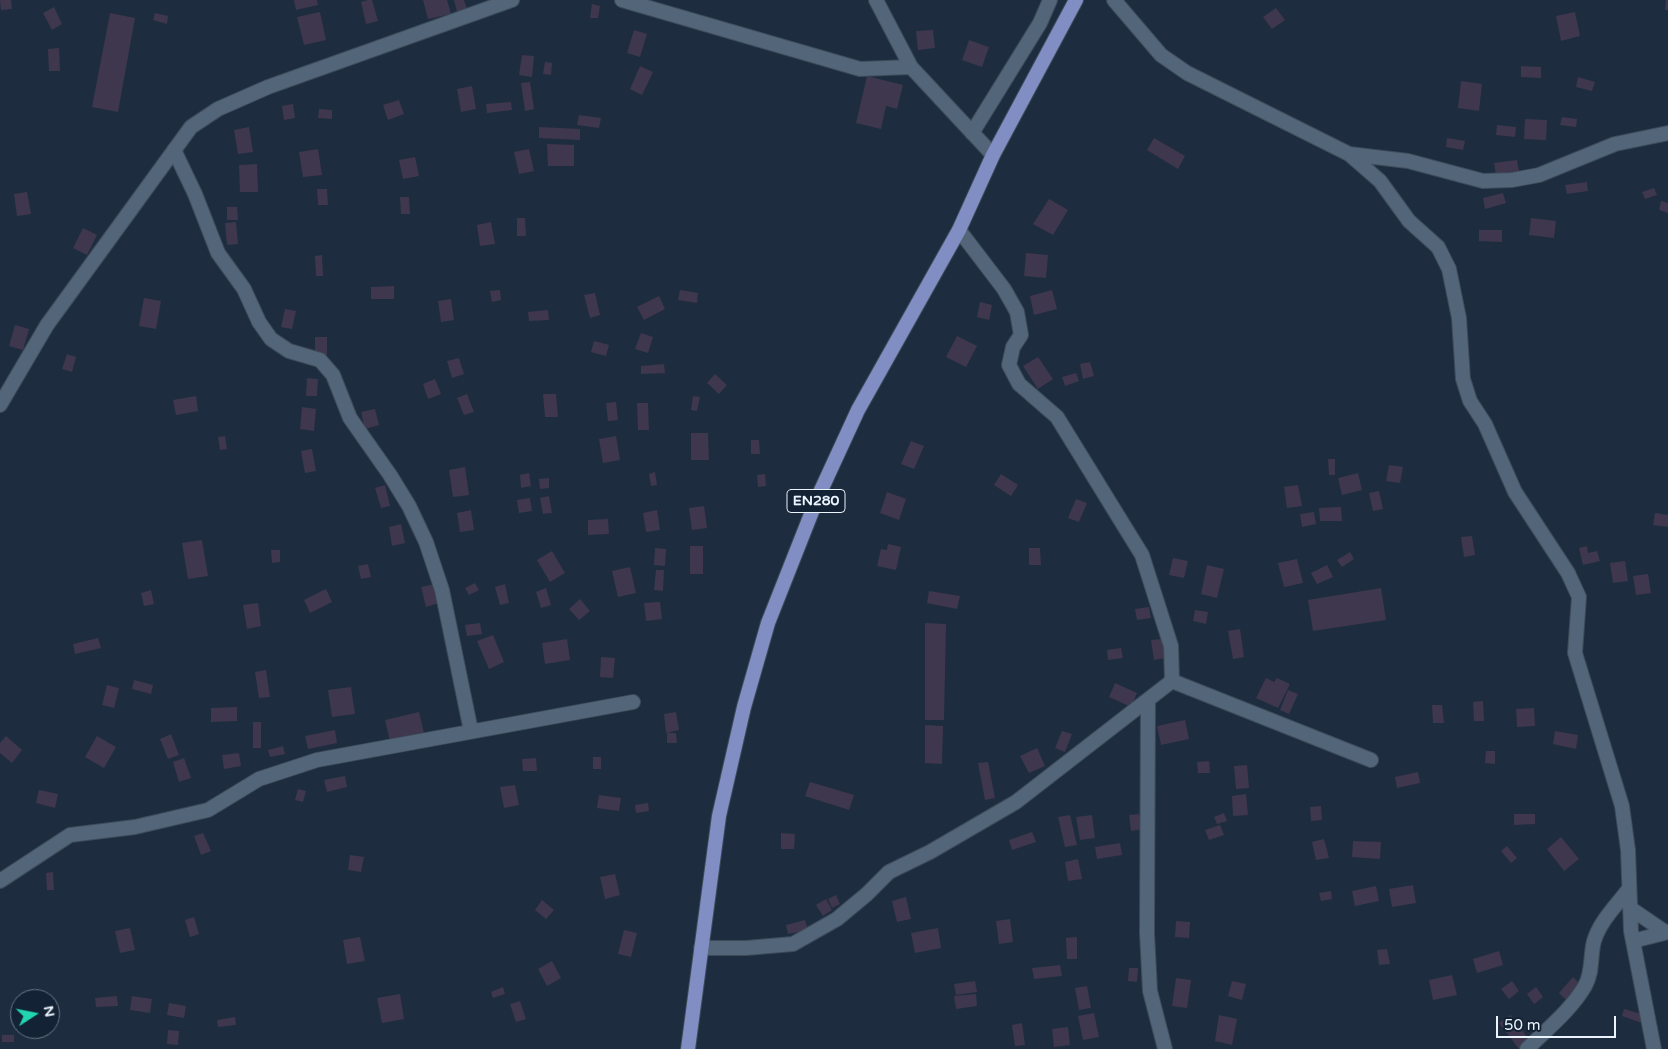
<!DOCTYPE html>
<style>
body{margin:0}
#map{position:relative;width:1668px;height:1049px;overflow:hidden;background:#1d2d3f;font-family:"Varela Round",sans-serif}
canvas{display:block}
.north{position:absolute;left:10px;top:989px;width:50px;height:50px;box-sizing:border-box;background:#132335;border:1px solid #6a7785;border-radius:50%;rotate:79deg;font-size:14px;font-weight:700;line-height:20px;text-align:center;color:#ecf4fe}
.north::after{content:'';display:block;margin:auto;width:18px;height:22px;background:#21d5b0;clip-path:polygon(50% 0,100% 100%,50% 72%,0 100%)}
.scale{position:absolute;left:1496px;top:1016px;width:120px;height:22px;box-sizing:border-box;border:2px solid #ecf4fe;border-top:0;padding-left:6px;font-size:15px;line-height:18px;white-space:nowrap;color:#ecf4fe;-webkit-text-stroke:4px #132335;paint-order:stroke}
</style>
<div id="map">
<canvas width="1668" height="1049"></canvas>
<div class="north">N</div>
<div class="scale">50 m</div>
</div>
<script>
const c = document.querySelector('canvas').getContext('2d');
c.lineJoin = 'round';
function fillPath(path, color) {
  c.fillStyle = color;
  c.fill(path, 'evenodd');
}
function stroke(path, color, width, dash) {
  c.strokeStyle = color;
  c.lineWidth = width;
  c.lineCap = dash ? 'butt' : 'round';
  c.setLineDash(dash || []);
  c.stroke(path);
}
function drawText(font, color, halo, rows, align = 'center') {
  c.font = font + ' "Varela Round",sans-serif';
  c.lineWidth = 4.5;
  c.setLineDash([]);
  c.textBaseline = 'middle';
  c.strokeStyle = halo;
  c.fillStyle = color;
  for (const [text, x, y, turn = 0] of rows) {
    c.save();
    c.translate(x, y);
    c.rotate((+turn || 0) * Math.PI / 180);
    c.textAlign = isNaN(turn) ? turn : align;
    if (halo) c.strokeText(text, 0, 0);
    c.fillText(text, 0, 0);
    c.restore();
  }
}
fillPath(new Path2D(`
 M0,0H11L12,9L1,10Z
 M294,0H317L318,5L296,10Z
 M368,0H372L378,21L366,24L361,2Z
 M423,0H447L451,14L428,19Z
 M454,0H464L467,9L457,12Z
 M1666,0H1668V10H1665Z
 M592,4L600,6L598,18H590Z
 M54,7L62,24L52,30L43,13Z
 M1276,8L1285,20L1272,29L1263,17Z
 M320,12L326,40L304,45L297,17Z
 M1575,12L1580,36L1561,41L1556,16Z
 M110,13L135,18L118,112L92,107Z
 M155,13L168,16L167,24L153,20Z
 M634,30L647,34L640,57L627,53Z
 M933,30L935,48L918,50L916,31Z
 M969,40L989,47L982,67L962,60Z
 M59,48L60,71H49L48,49Z
 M522,55L534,56L532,77L519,75Z
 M545,62L552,63L551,75L543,74Z
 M640,66L653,72L642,95L630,89Z
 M1521,66L1541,67V78L1521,77Z
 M867,76L903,85L897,109L886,106L881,129L856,123Z
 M1578,77L1595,82L1592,91L1576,87Z
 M1461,81L1482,84L1479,111L1458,108Z
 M530,82L534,109L525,111L521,83Z
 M472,86L476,109L461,112L457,89Z
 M399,100L404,114L388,120L383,105Z
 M511,102L512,110L487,113L486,104Z
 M293,104L295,118L284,120L282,106Z
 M319,109L332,110V119L318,118Z
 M579,115L601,118L599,128L577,125Z
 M1562,117L1577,119L1576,127L1560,125Z
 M1525,119L1547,120L1546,140L1524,139Z
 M1497,125L1516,127L1515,137L1496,135Z
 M249,127L253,152L238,154L234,130Z
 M539,127L580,129V140L539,138Z
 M1154,138L1185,156L1178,169L1147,150Z
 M1447,138L1465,141L1463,150L1446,147Z
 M547,144L574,145V166H548Z
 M318,149L322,175L303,177L299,152Z
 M529,149L534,171L519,174L514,152Z
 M415,157L419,176L403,179L399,160Z
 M1517,160L1519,171L1496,175L1494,163Z
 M257,164L258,192H240L239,165Z
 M1587,182L1588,191L1567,194L1565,185Z
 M1654,188L1657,195L1645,199L1642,192Z
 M317,189H327L328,205H318Z
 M27,192L31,214L17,216L14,194Z
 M1503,193L1506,203L1485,209L1483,198Z
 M400,197H409L410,214H401Z
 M1049,199L1068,210L1053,235L1033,224Z
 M1661,201L1668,203V213L1659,210Z
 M227,207H237L238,220H227Z
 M517,218H525L526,236H517Z
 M1531,218L1556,221L1554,238L1529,235Z
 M236,222L238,244L227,245L225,223Z
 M491,222L495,244L480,246L477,225Z
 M83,228L97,235L87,255L73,248Z
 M1479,230H1502V242L1479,241Z
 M1026,253L1048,255L1046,278L1024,276Z
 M322,255L323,276H316L315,256Z
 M394,286V299H371V287Z
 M500,290L501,300L492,302L490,291Z
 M680,290L698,293L697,303L678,300Z
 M1052,290L1057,309L1034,315L1030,296Z
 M595,293L600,315L590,318L584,295Z
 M659,296L665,309L644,320L637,307Z
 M144,298L161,301L156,329L139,326Z
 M451,299L454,320L441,322L438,301Z
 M980,302L992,305L989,320L977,317Z
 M285,309L296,311L292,329L281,327Z
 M548,310L549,320L529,321L528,312Z
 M15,325L29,329L23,350L9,346Z
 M641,333L653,337L648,353L635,349Z
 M957,336L977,346L966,367L946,357Z
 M315,337H327V357L315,356Z
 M594,341L609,345L606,356L591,352Z
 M67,354L76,357L72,372L62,369Z
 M1038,357L1053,379L1038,389L1023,366Z
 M459,358L464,374L452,378L447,361Z
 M1090,362L1094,376L1083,379L1080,364Z
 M664,364L665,373L641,374V366Z
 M1076,373L1079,381L1065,386L1062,377Z
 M715,374L727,385L719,394L707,383Z
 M307,378L318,379L317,396H306Z
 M435,379L441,394L428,399L423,384Z
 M467,394L474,412L464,415L457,398Z
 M543,394H556L558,417H545Z
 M196,396L198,411L176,415L173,400Z
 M693,396L700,397L697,411L691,410Z
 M616,402L618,420L608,421L606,403Z
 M637,403H648L649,430H638Z
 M302,407L316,409L314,431L300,429Z
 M375,409L379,425L365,429L361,412Z
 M691,433H708L709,460H691Z
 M225,436L227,449L220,450L218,437Z
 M616,436L620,460L603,463L599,439Z
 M751,440H759L760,454H751Z
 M911,441L924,446L914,469L901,464Z
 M312,449L316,471L305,473L301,451Z
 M1328,459H1335V475H1329Z
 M1389,465L1403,467L1400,483L1386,481Z
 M465,467L469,495L453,497L449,470Z
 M655,472L657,485L651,486L649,474Z
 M529,473L531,486L521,488L520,475Z
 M1358,473L1362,490L1342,495L1338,478Z
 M765,474L766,486L758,487L757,475Z
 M1001,474L1018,485L1011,496L994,485Z
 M549,478V488L540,489L539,479Z
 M385,485L390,506L381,508L375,488Z
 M1298,485L1302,506L1287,508L1284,487Z
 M1379,491L1383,509L1373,511L1369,493Z
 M887,492L906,499L899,520L880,513Z
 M549,496L552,513L543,514L540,498Z
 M530,498L532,511L519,513L517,500Z
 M1076,499L1087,503L1079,522L1068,518Z
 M704,506L707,528L692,530L689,508Z
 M1341,507L1342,521H1320L1319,508Z
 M471,510L474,530L460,532L457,513Z
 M657,510L660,530L646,532L643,513Z
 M1314,512L1316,524L1302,527L1300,514Z
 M1655,513L1668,515V527L1653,525Z
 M608,519L609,534L588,535V520Z
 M401,524L405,543L392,546L389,527Z
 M1472,536L1475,555L1464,557L1461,537Z
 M202,540L208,576L188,579L182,543Z
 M888,544L901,547L896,570L877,566L881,549L887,550Z
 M690,546H703V574H690Z
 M1587,546L1588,553L1597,551L1600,561L1583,565L1579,548Z
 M655,548L666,549L665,566L654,565Z
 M1029,548H1040L1041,565H1029Z
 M271,550H280V562L272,563Z
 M552,551L565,573L550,582L537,560Z
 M1350,552L1354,559L1342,567L1337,560Z
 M1173,558L1188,561L1184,578L1169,575Z
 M1297,559L1303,583L1284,587L1278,563Z
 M1625,561L1628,581L1613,583L1610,563Z
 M368,564L371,577L361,579L358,566Z
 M1207,565L1224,569L1217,598L1201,594Z
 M1327,565L1333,577L1317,584L1311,573Z
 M630,567L636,593L618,597L612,571Z
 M656,570H664L663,591L654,590Z
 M1648,574L1651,593L1636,595L1633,576Z
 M475,583L479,590L469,595L465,588Z
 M435,584L439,603L426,607L421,587Z
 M505,584L509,603L500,605L495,587Z
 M546,588L551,605L541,608L536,592Z
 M1381,588L1386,620L1313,631L1308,600Z
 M326,589L332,602L310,613L304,600Z
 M151,590L154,604L144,606L141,593Z
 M929,591L960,596L957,609L927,603Z
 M580,599L590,611L579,620L569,609Z
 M660,602L662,619L646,621L644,603Z
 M258,603L261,626L247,629L243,605Z
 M1149,607L1151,618L1137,620L1135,609Z
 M1195,610L1208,612L1206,624L1193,621Z
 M480,623L482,634L467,636L465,625Z
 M925,623L946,624L944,720H925Z
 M1240,629L1244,657L1233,659L1228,631Z
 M493,635L504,662L489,669L477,641Z
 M98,638L101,648L75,654L73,644Z
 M567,639L570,660L545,664L542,643Z
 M1162,639L1165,658L1154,660L1151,640Z
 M1121,648L1123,658L1108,660L1107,650Z
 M601,657L615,658L613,678L600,677Z
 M266,670L270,697L259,698L255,672Z
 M1266,678L1274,682L1277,678L1290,684L1278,708L1256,698Z
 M134,680L153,685L151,694L132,689Z
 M1115,683L1137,693L1131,707L1109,697Z
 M107,685L119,688L114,708L102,705Z
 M351,687L355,714L332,717L328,690Z
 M1288,690L1298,694L1289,714L1280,710Z
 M1483,701L1484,721H1474L1473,702Z
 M1432,705H1442L1444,723H1433Z
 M237,707V721L211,722V708Z
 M1534,708L1535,726L1517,727L1516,709Z
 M419,712L424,733L390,741L385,720Z
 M676,712L679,730L666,733L664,714Z
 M1185,720L1189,739L1161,745L1157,726Z
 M253,722H261V748H253Z
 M925,725L943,726L942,764L925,763Z
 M335,730L337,743L308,749L305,736Z
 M1062,731L1072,734L1065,752L1055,748Z
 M1555,731L1578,735L1576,749L1553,744Z
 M667,733H676L677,743H667Z
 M171,734L179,755L168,759L160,739Z
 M6,736L22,750L12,763L0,753V743Z
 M97,736L116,747L104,768L85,757Z
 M283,746L285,754L270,757L268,750Z
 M1037,748L1045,766L1029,773L1020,756Z
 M1486,751H1495V764L1485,763Z
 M239,753L241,766L224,769L222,755Z
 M593,757H601V769H593Z
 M184,758L191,778L179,782L173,762Z
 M536,758L537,771H523L522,759Z
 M1209,761L1210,773H1198L1197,762Z
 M988,762L995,798L985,800L978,763Z
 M1247,765L1249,788L1236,789L1234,766Z
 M1418,772L1420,783L1397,788L1395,777Z
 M345,776L347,787L327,792L324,780Z
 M810,782L854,795L849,810L805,796Z
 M515,785L519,805L504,808L500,787Z
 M298,789L306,791L303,802L295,800Z
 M39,790L58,794L55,808L36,803Z
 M1246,794L1248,815L1233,816L1232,796Z
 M599,795L621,798L619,811L597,808Z
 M648,803L649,811L636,813L635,805Z
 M1321,806L1322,820L1311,821L1310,807Z
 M1224,813L1227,821L1217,824L1214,817Z
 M1139,814L1142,829L1131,831L1129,815Z
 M1514,814H1535V824L1514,825Z
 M1070,815L1077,845L1065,847L1058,817Z
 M1092,815L1095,838L1080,840L1076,817Z
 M1220,825L1224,835L1209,840L1205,830Z
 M1032,832L1036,842L1012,850L1009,840Z
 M203,833L211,851L201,855L194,836Z
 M781,833L795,834L794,849H781Z
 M1561,837L1579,859L1564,871L1547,849Z
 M1324,839L1329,858L1316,860L1312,842Z
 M1353,841L1381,842L1380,859L1352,857Z
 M1120,843L1122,855L1097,859L1095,847Z
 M1507,846L1517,858L1511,863L1501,851Z
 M350,855L364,857L361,872L348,870Z
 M1078,859L1082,879L1068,881L1065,862Z
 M53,872L54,890H47L46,873Z
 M615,874L620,895L605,899L600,877Z
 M1413,885L1416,903L1392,907L1389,889Z
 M1376,886L1379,901L1355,906L1352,891Z
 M1331,891L1332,899L1321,901L1319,893Z
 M836,895L840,904L832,908L828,899Z
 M906,897L911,919L897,922L892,901Z
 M826,899L832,910L823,916L816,905Z
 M542,900L554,910L546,919L535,910Z
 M194,917L199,934L190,937L185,920Z
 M1010,919L1013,942L999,944L996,921Z
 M805,920L808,930L788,934L786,925Z
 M1176,921L1190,922L1189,938L1175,937Z
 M130,928L135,950L120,953L115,931Z
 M938,928L941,948L915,953L911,933Z
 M624,930L637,933L631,957L618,954Z
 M360,937L365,961L347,964L343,940Z
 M1077,937V959H1067L1066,938Z
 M1387,949L1390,964L1379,965L1377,950Z
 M1499,951L1503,965L1477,973L1473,959Z
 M552,961L561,978L547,986L538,969Z
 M1060,965L1062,976L1034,979L1032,968Z
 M1129,968H1138L1137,982L1128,981Z
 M1452,975L1457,995L1433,1000L1429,980Z
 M1573,977L1581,985L1567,1001L1559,993Z
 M1176,978L1191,980L1187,1008L1172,1006Z
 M975,981L977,992L956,995L954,984Z
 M1232,981L1246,984L1242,1000L1228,996Z
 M1512,981L1519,991L1509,999L1501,989Z
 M1087,986L1091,1008L1079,1010L1075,988Z
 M503,987L505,994L493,998L491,992Z
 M1536,987L1543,997L1534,1004L1527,994Z
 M400,994L404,1019L382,1023L377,998Z
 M976,994L977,1006L956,1009L954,996Z
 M117,996L118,1006L96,1007L95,998Z
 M132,996L152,999L150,1013L130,1010Z
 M520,1001L526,1019L516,1022L510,1004Z
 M169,1003L186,1006L184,1018L167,1015Z
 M1624,1009L1645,1015L1642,1023L1622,1016Z
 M1094,1013L1099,1037L1083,1040L1078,1016Z
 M1219,1015L1237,1019L1232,1045L1215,1041Z
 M1511,1015L1530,1041L1519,1049L1499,1023Z
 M235,1017L236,1025L218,1027L217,1020Z
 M1022,1023L1025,1045L1015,1046L1012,1025Z
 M1068,1027L1070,1045L1054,1047L1052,1029Z
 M168,1030L179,1031L178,1045L167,1044Z
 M2,1035H14V1042H2Z`), '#3f374d');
const minor = new Path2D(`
 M622,0L860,69L911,67
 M876,0L911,67L993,155
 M1114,0L1161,55L1187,73L1349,154L1380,181L1409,221L1438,247L1449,269L1459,318L1463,379L1470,401L1485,424L1515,492L1568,573L1579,597L1575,653L1622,806L1628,850L1631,931L1654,1049
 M972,133L1040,23L1050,0
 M174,150L195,194L218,253L244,289L259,322L271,339L289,351L320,360L333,375L350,418L390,475L409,506L426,542L442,590L471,731
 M1349,154L1408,161L1483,181L1512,180L1539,175L1615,144L1668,133
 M959,230L1004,289L1017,312L1021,335L1013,347L1009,365L1019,384L1057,417L1142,555L1171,646L1172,681
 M0,405L47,325L191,127L218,109L268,87L512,0
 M1148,701L1147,933L1150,991L1165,1049
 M0,881L70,835L135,827L208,810L259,779L317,760L633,702
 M1630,908L1665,932
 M1633,941L1668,932
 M701,948H746L793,944L837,919L867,894L889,872L930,852L1016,802L1172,681L1371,760
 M1527,1049C1546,1030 1571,1010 1585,986C1593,972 1590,956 1594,941C1600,921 1616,906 1628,890`);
const primary = new Path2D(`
 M688,1049L719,816L744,707L768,623L817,499L858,410L959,230L993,155L1076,0`);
stroke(minor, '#3d4b59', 16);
stroke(primary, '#3d4b59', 16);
stroke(minor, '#526579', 14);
stroke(primary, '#808ec3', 14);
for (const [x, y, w] of [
 [816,501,58]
]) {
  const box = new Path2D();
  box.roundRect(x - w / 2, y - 11.5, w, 23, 4);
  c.fillStyle = '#132335';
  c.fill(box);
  stroke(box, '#ecf4fe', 1);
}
drawText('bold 14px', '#ecf4fe', null, [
 ["EN280",816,501]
]);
</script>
